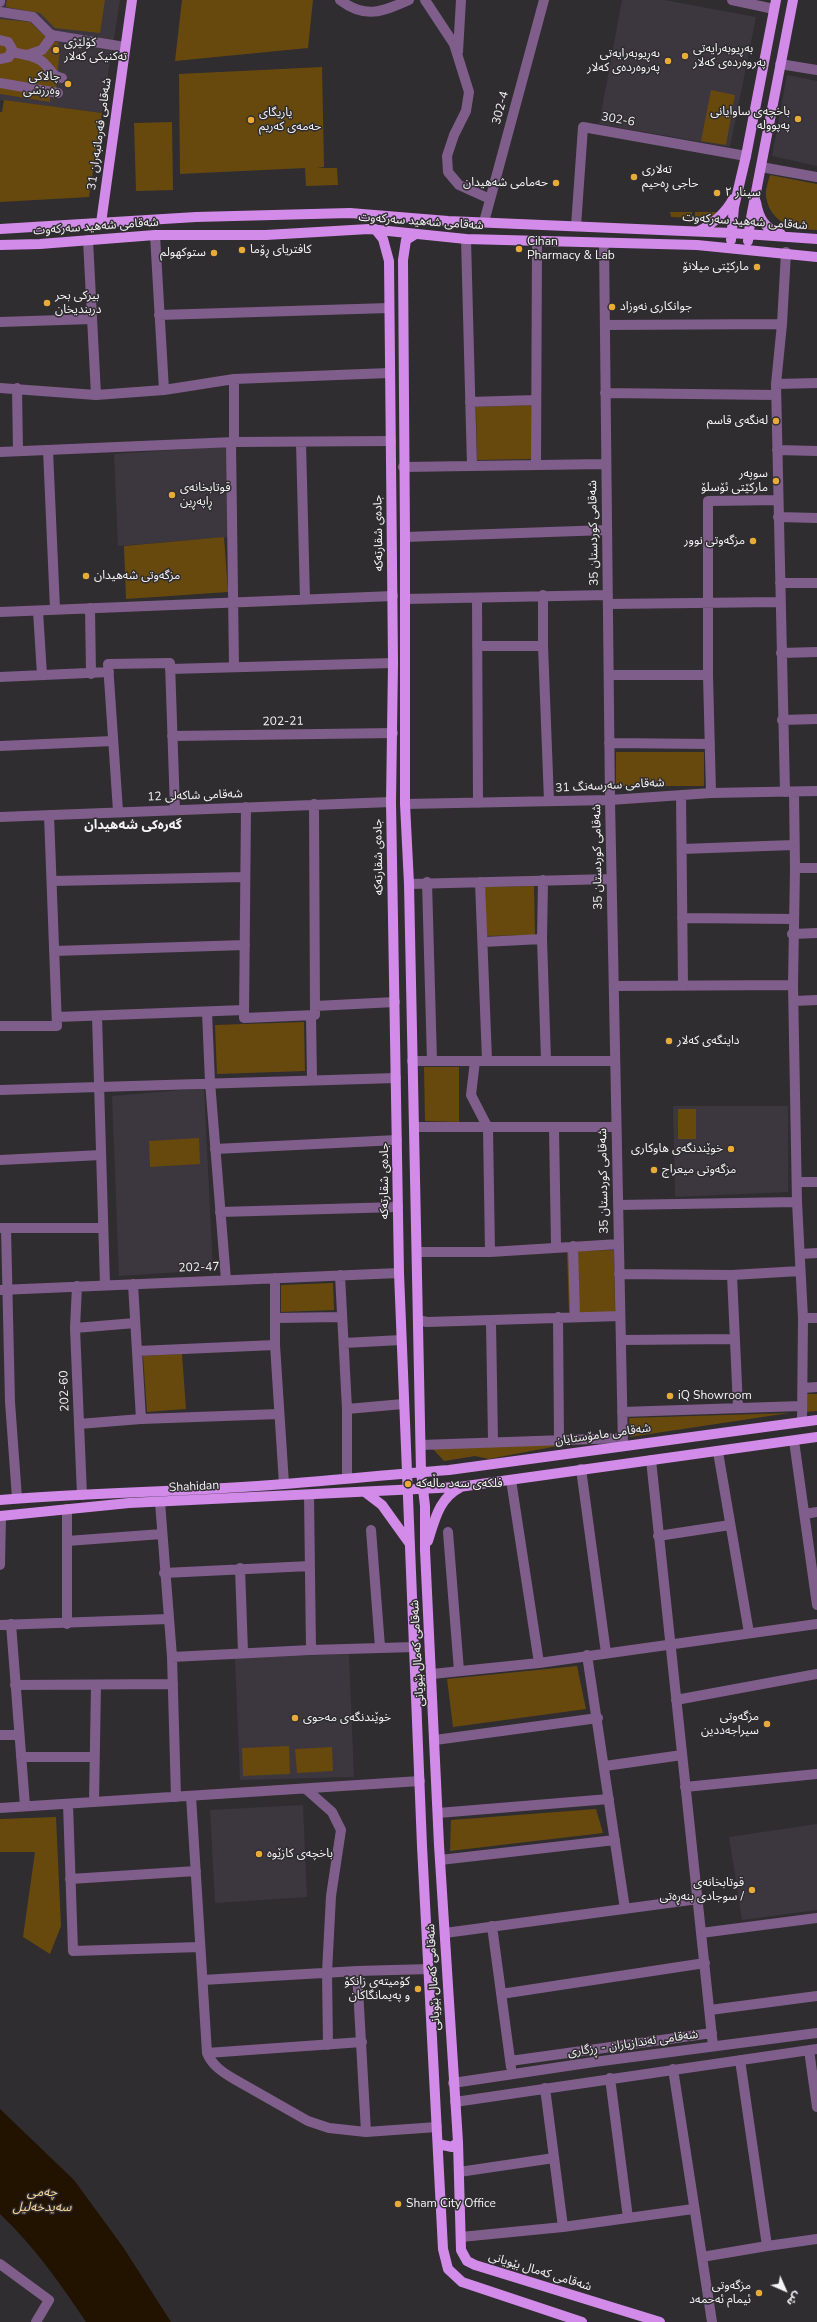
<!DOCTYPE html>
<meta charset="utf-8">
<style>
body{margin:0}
#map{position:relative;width:817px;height:2322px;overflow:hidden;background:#2f2d30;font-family:"Nunito Sans","Noto Sans Arabic",sans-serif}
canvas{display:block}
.north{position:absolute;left:765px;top:2270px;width:40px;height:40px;-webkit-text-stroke:3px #2f2d30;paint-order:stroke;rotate:135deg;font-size:11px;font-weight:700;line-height:16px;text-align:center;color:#f4f3f5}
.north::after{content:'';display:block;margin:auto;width:14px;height:18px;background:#f4f3f5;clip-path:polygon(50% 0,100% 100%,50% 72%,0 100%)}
</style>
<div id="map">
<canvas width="817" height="2322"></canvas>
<div class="north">ش</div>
</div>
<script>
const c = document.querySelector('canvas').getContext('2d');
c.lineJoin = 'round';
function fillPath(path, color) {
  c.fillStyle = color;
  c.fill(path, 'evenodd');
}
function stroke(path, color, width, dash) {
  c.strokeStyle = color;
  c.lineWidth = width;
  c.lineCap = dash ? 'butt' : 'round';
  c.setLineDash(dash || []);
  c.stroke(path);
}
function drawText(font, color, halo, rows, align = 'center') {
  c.font = font + ' "Nunito Sans","Noto Sans Arabic",sans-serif';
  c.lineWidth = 3;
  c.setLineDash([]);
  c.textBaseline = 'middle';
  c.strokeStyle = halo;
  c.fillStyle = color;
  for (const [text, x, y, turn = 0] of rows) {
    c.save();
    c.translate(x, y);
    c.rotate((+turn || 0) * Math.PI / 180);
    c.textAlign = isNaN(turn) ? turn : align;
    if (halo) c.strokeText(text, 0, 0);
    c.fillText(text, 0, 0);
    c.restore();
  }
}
fillPath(new Path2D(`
 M0,0H120L102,113L0,100Z
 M622,0H664L756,17L730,147L599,124Z
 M787,75L817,81V166L772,156Z
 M228,446L230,537L118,546L114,454Z
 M204,1088L213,1270L119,1276L112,1096Z
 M673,1106H788V1192L675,1197Z
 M349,1654L354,1777L240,1780L235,1658Z
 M303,1805L307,1897L215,1903L210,1810Z
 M817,1824V1910L742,1920L729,1837Z`), '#3c363e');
fillPath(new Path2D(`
 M7,0H105L100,33L55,28L40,13L6,7Z
 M182,0H313L308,48L175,61Z
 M0,19L30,22L50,41L58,42L60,49L56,88L50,87V102L0,94Z
 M322,67L324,167L317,168H337L338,185L306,186L305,168L180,174L179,74Z
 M711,90L735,95L726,145L701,141Z
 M4,100L102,113L89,197L0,202V112H2Z
 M172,122L173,190L136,191L134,123Z
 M770,175L817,184V230C794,229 771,224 766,197C765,191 768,182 770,175Z
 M670,212H692V218L671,217Z
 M695,212H717L710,218L695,217Z
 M531,405L532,459L477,460L476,407Z
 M224,537L228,592L126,599L124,546Z
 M616,752H704V786H616Z
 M534,886L535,935L486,936L485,887Z
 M304,1022L305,1071L217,1074L215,1025Z
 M424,1067H459V1122L425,1121Z
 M678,1109H696V1139H678Z
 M199,1138L200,1164L150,1167L149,1141Z
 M614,1250L615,1312L569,1313L567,1251Z
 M333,1283L334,1310L281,1312V1285Z
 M182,1354L186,1409L147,1412L143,1356Z
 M804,1394H817V1411L803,1412Z
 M789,1413L630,1437L629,1418Z
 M568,1444L489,1459L475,1456L444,1461L433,1449Z
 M577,1666L586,1709L453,1727L447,1679Z
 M289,1746L290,1774L243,1776L242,1748Z
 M332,1747L333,1771L297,1773L295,1749Z
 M596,1809L603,1833L450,1851L451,1820Z
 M56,1817L61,1926L50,1954L23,1937L35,1852H0V1819Z`), '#67490e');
fillPath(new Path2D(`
 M0,2109L74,2180L123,2247L171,2322H86C60,2283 34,2246 0,2214Z`), '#221300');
stroke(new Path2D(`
 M340,0C365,19 382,12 409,0
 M425,0L454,44L469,92L466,111L454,135L447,156L448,172L459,185L490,199
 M732,0L774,9
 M0,2V0
 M0,12L33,17L51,35L125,47
 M0,40L8,42L12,49L9,57L0,59
 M12,52C21,54 32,55 40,60C50,66 51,77 62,78
 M458,52L461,0
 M27,55L42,50L53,35
 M780,64L817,70
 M0,83L58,93
 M761,167L817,177
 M484,222L544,0
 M576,226L583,127L746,156
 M155,235L164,390
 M466,239L472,466
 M88,240L96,395
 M604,243L610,800L623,1446
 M159,315L389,308
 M0,322L92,319
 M605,325L782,324
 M234,379V442
 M776,384L817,383
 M0,388L96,395L164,390L234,379L389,373
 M17,388L18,451
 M605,393L776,395
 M470,402L536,400
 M301,442L305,599
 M231,443L234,667
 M48,450L55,609
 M777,450L817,451
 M0,452L234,442L391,441
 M536,465L537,242
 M403,467L606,464
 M778,517L817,518
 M405,537L607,530
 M780,583H817
 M543,595V646L549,801
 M477,598L478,803
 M405,599L608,595
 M608,604L780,602
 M90,608L91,674
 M38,611L42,675
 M0,612L393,596
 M477,646H543
 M781,653L817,652
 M170,669L393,663
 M609,675H708
 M0,677L109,672
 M782,720L817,719
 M172,736L393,733
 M609,743L710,744
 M0,746L113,741
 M785,792L776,384L782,324L786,252
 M794,792L795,868L793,985L797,1202L803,1318L802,1422
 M711,793L708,675V501L778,500
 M681,795L683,986
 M405,804L610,800L711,793L817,791
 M246,807L244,1018L315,1015L314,804
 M118,811L108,664L170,663L175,810
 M0,817L391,802
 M682,849L793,845
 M795,868H817
 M543,880L542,939L546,1060
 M52,881L245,877
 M427,882L432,1061
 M480,882L487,1060
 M409,884L611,879
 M682,918L794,919
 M792,934L817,933
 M483,942L542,939
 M54,951L245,945
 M614,986L793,985
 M794,1001L817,1000
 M315,1006L395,1002
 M207,1012L210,1082L226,1280
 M311,1015L312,1080
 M97,1016L105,1285
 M57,1017L244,1010
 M0,1026H57L49,815
 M412,1061H615
 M475,1061L471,1095L488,1128L490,1252
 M0,1090L396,1078
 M414,1127H616
 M554,1128L556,1246
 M215,1149L397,1140
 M0,1160L101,1155
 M798,1182H817
 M618,1205L797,1202
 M220,1212L398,1207
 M0,1228H103
 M6,1228L10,1402L17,1498
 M573,1246L575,1317
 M417,1252H490L619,1244
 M800,1254L817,1253
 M619,1274L732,1275L800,1271
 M340,1275L347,1409V1478
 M732,1275L738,1407
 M275,1278V1345L284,1484
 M133,1284L141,1419
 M77,1286L75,1328L82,1495
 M0,1290L399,1273
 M558,1317L559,1439
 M275,1318L342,1317
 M803,1318H817
 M418,1320L427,1322L620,1316
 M491,1322L493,1441
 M75,1328L135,1323
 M621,1340L734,1339
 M344,1343L401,1340
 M138,1351L275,1345
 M803,1388L817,1387
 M347,1409L403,1404
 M622,1412L801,1406
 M79,1424L141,1419L279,1414
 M794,1441L817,1605
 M421,1445L623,1438
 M718,1452L749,1633
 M651,1460L713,2046
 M581,1469L606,1653
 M511,1480L539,1663
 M309,1495L311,1650
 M160,1502L172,1657L176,1797
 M67,1509V1624
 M805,1514L817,1512
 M371,1530L380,1647
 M448,1532L459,1671
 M658,1536L730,1525
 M67,1541L162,1534
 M0,1565L1,1516
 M240,1568L243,1652
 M164,1573L310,1566
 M11,1624L25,1806
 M0,1625L168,1619
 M587,1655L625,1909
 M172,1657L311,1650L415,1647
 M432,1674L539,1663L817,1624
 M15,1685L173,1684
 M676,1700L817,1674
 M0,1735H19
 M435,1740L598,1718
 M21,1757H94
 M605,1766L682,1755
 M685,1787L817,1774
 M306,1789L332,1812L341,1830L331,1896L327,1972L328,2045
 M191,1796L207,2053C212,2065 222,2072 234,2079L308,2121L329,2128L366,2132L437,2127
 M94,1802L96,1685
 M68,1804L73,1951L200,1947
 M0,1808L420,1781
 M438,1813L609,1799
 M440,1860L615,1840
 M70,1879L196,1871
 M492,1926L511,2067
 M445,1933L698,1899
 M701,1933L817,1918
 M357,1971L366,2132
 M203,1980L357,1971L430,1969
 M501,1994L705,1963
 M710,2010L817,1996
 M809,2050L817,2107
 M207,2053L362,2042
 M510,2061L712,2033
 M673,2069L712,2322
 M610,2078L628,2218
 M453,2083L594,2062L817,2033
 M545,2088L563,2227
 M455,2102L817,2049
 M459,2172L554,2158
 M461,2237L563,2227L693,2209
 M767,2246L817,2239
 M702,2257L767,2246L740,2060
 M0,2264L49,2300L36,2322`), '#805e8b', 10);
stroke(new Path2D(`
 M756,202C759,219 765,229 781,234
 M101,223L132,0
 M0,229L196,217L350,213L448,221L731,233L817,239
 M375,229L383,239L389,261L393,663L391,802L399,1273L422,1846L443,2249L448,2269L462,2282L582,2322
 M699,231C714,223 725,214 733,199
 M414,235L406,240L403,260L405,537V804L409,884L421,1472L425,1506V1550L439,1845L458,2142L461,2250L467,2261L475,2265L660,2322
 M731,240L734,207L746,156L776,0
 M748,241L750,223L793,0
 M0,245L40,244L155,235H266L369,229L466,239L697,245L817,257
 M365,1492L382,1505L410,1544
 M0,1500C94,1492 189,1492 284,1484C339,1480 394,1474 449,1470L817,1420
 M0,1516L129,1503L459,1487L817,1437
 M428,1541C435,1519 439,1498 461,1487
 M438,2144L452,2147L458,2142`), '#d28be9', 10);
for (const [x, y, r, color] of [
 [56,50,4,"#e8ab37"],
 [685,56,4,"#e8ab37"],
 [668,61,4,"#e8ab37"],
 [68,84,4,"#e8ab37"],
 [798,119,4,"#e8ab37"],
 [251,120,4,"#e8ab37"],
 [634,177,4,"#e8ab37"],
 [556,183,4,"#e8ab37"],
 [717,193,4,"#e8ab37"],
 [519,249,4,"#e8ab37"],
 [242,250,4,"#e8ab37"],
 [214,253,4,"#e8ab37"],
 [757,267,4,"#e8ab37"],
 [47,303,4,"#e8ab37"],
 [612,307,4,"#e8ab37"],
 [776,421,4,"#e8ab37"],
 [776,481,4,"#e8ab37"],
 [172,495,4,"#e8ab37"],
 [753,541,4,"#e8ab37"],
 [86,576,4,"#e8ab37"],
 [669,1041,4,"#e8ab37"],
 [731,1149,4,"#e8ab37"],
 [654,1170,4,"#e8ab37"],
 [670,1396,4,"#e8ab37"],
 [408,1484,4,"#e8ab37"],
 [295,1718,4,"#e8ab37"],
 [767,1724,4,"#e8ab37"],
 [259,1854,4,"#e8ab37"],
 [752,1890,4,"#e8ab37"],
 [418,1989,4,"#e8ab37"],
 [398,2204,4,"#e8ab37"],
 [759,2293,4,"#e8ab37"]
]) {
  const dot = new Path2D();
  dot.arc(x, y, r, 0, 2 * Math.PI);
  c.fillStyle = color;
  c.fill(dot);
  stroke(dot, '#2f2d30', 1.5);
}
drawText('12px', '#f4f3f5', '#2f2d30', [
 ["کۆلێژی",64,43],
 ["تەکنیکی کەلار",64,57],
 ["بەڕیوبەرایەتی",693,49],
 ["پەروەردەی کەلار",693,63],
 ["ىەڕیوبەرایەتی",660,54,"right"],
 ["پەروەردەی کەلار",660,68,"right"],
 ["چالاکی",60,77,"right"],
 ["وەرزشی",60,91,"right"],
 ["باخچەی ساوایانی",790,112,"right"],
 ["پەپوولە",790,126,"right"],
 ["یاریگای",259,113],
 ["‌حەمەی کەریم",259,127],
 ["تەلاری",642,170],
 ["حاجی ڕەحیم",642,184],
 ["حەمامی شەهیدان",548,183,"right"],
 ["سینار ٢",725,193],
 ["Cihan",527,242],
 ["Pharmacy & Lab",527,256],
 ["کافتریای ڕۆما",250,250],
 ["ستوكهولم",206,253,"right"],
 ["مارکێتی میلانۆ",749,267,"right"],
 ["بيركى بحر",55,296],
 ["دربنديخان",55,310],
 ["جوانکاری نەوزاد",620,307],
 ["لەنگەی قاسم",768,421,"right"],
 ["سوپەر",768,474,"right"],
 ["مارکێتی ئۆسلۆ",768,488,"right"],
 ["قوتابخانەی",180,488],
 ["ڕاپەڕین",180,502],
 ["مزگەوتی نوور",745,541,"right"],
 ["مزگەوتی شەهیدان",94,576],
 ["داینگەی کەلار",677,1041],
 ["خوێندنگەی هاوکاری",723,1149,"right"],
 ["مزگەوتی میعراج",662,1170],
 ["iQ Showroom",678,1396],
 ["فلکەی سەد ماڵەکە",416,1484],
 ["مزگەوتی",759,1717,"right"],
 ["سیراجەددین",759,1731,"right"],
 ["خوێندنگەی مەحوی",303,1718],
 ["باخچەی کازێوە",267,1854],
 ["قوتابخانەی",744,1883,"right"],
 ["سوجادی بنەڕەتی /",744,1897,"right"],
 ["کۆمیتەی زانکۆ",410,1982,"right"],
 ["و پەیمانگاکان",410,1996,"right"],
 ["Sham City Office",406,2204],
 ["مزگەوتی",751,2286,"right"],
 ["ئیمام ئەحمەد",751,2300,"right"]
], 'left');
drawText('12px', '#f4f3f5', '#2f2d30', [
 ["302-4",501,108,-75],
 ["302-6",618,120,10],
 ["شەقامی فەرمانبەران 31",100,134,-82],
 ["شەقامی شەهید سەرکەوت",421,222,4],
 ["شەقامی شەهید سەرکەوت",745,222,4],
 ["شەقامی شەهید سەرکەوت",96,227,-4],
 ["جادەی شقارتەکە",379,533,-91],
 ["شەقامی کوردستان 35",594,533,-91],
 ["202-21",283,722,-1],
 ["شەقامی سەرسەنگ 31",610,786,-3],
 ["شەقامی شاکەلی 12",195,796,-2],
 ["جادەی شقارتەکە",379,857,-91],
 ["شەقامی کوردستان 35",598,857,-91],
 ["جادەی شقارتەکە",385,1181,-90],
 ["شەقامی کوردستان 35",604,1181,-91],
 ["202-47",199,1268,-2],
 ["202-60",65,1391,-92],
 ["شەقامی مامۆستایان",603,1435,-8],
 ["Shahidan",194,1487,-3],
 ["شەقامی کەمال بێویانی",418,1653,-93],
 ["شەقامی کەمال بێویانی",434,1977,-93],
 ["شەقامی ئەندازیاران - ڕزگاری",633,2044,-8],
 ["شەقامی کەمال بێویانی",540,2272,17]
]);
drawText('bold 13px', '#f4f3f5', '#2f2d30', [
 ["گەرەکی شەهیدان",133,826]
]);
drawText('italic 13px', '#fad498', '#2f2d30', [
 ["چەمی",42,2193],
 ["سەیدخەلیل",42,2208]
]);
</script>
